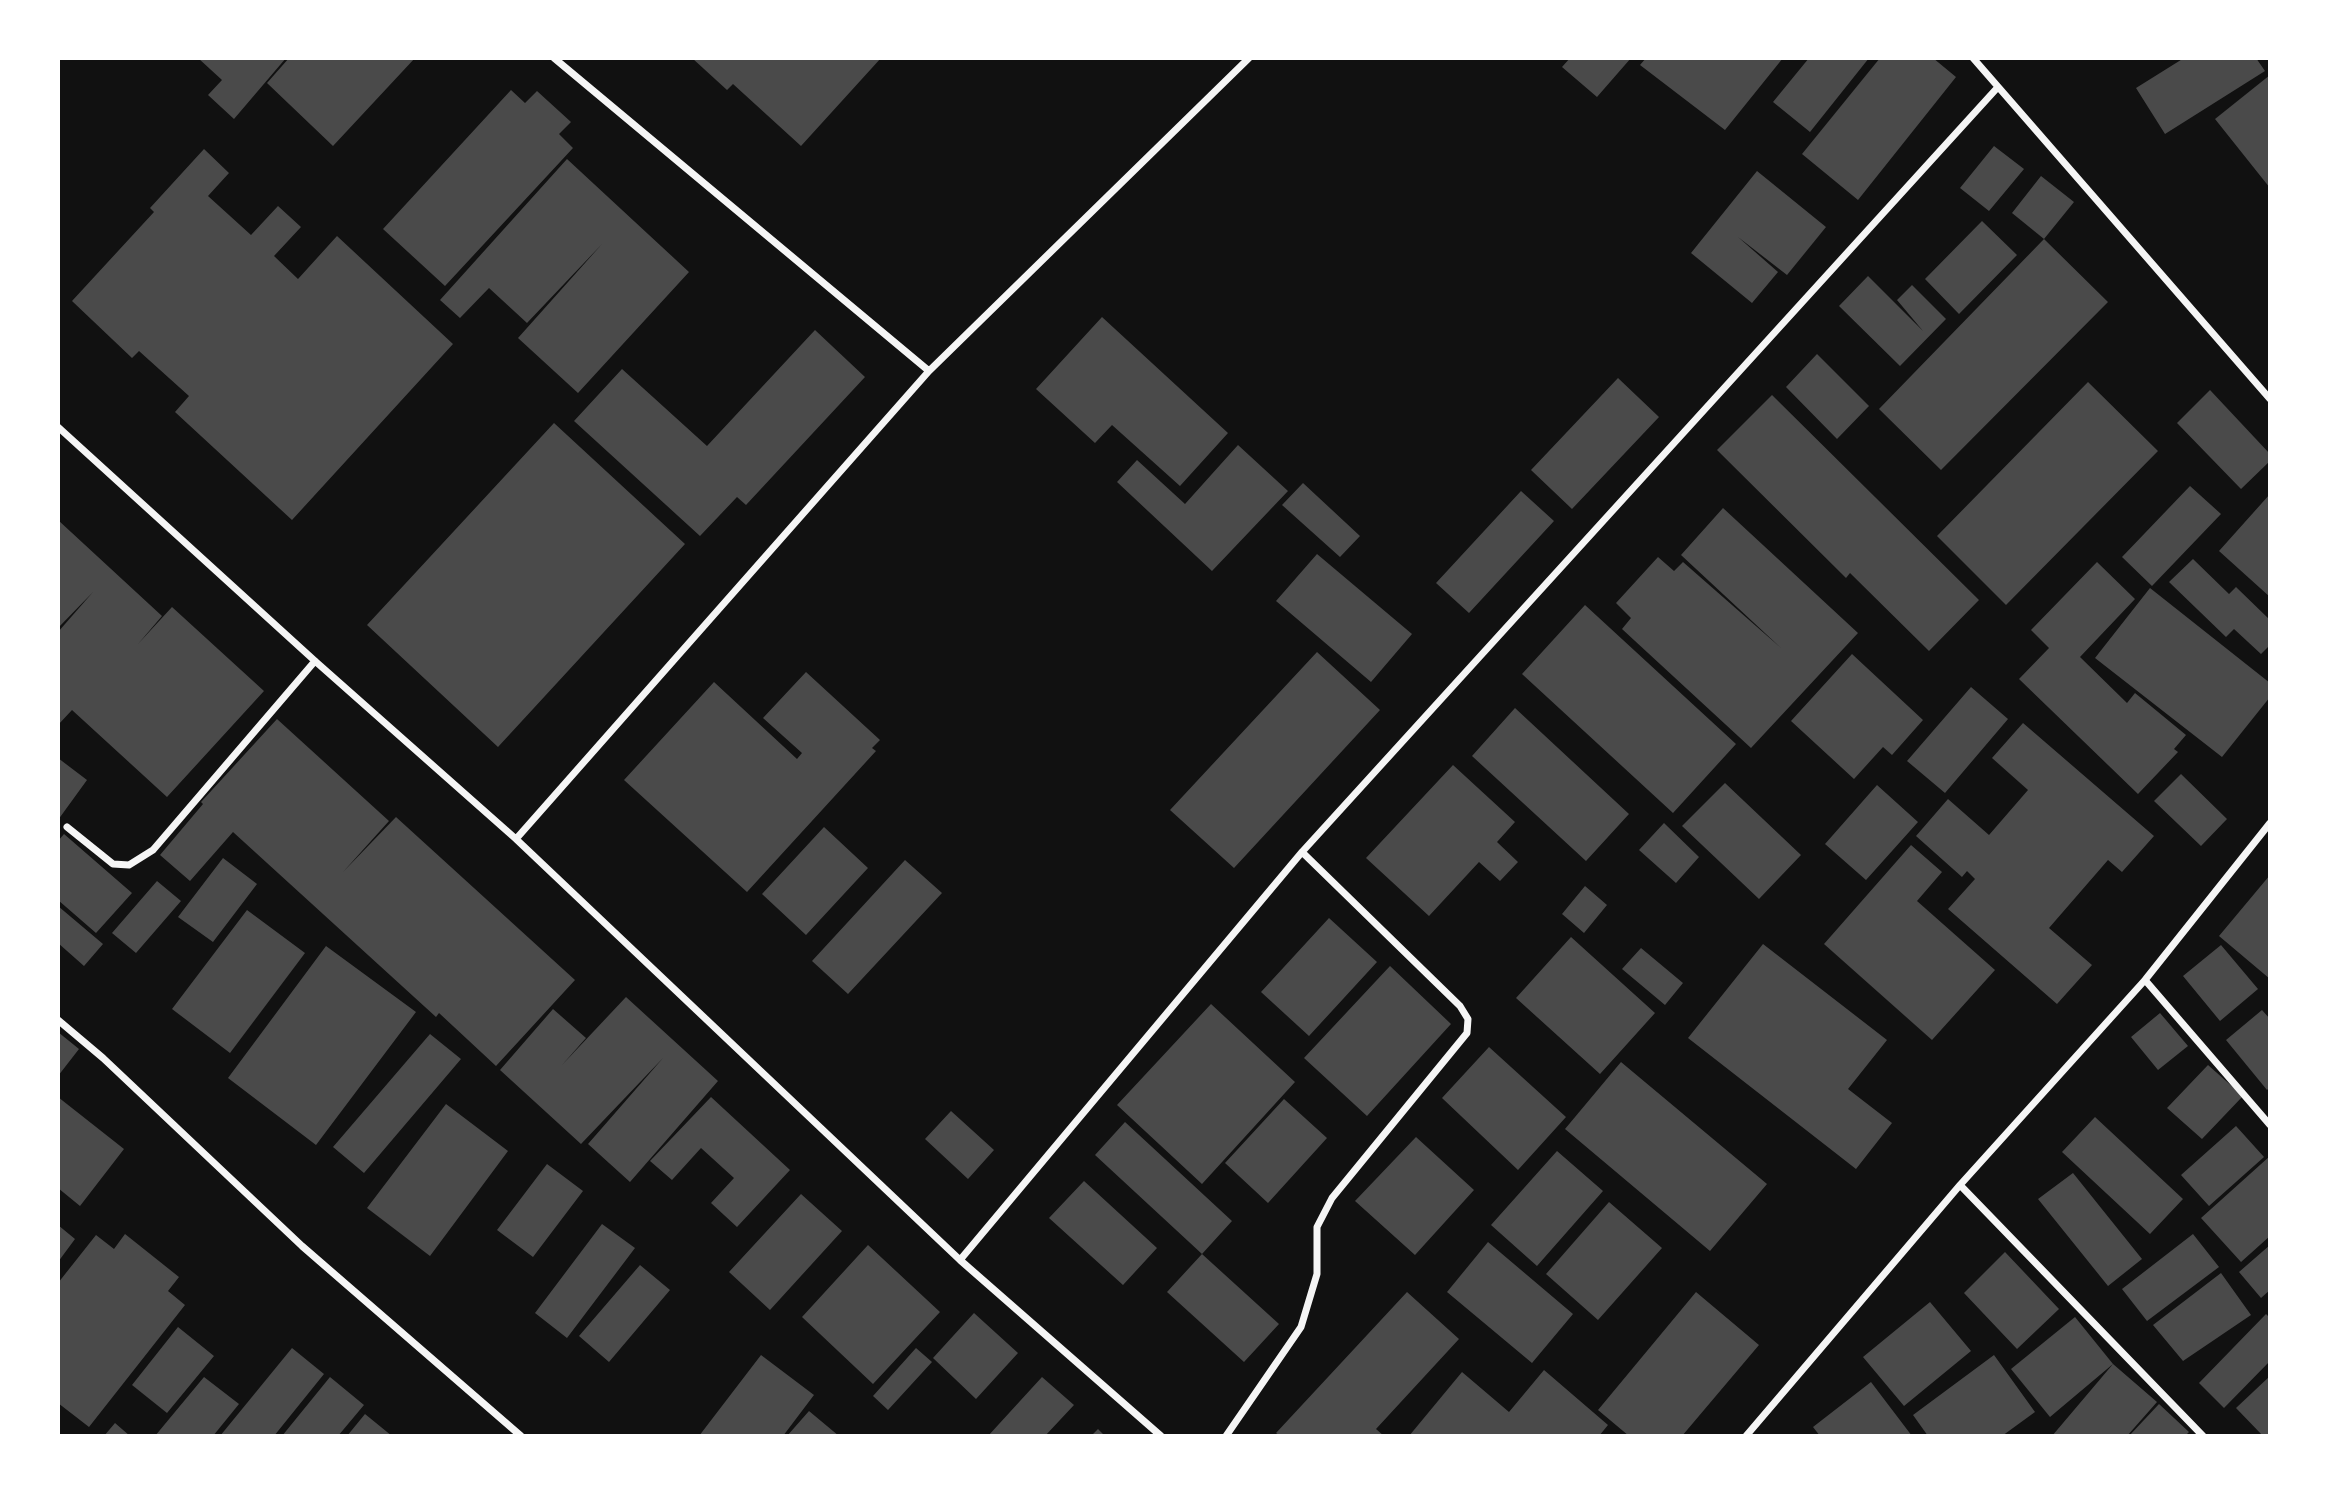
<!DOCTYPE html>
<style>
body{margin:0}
#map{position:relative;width:2328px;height:1494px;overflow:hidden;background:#111;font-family:Montserrat,sans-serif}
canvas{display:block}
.frame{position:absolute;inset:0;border:60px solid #fff;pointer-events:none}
</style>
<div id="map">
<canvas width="2328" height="1494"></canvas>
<div class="frame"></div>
</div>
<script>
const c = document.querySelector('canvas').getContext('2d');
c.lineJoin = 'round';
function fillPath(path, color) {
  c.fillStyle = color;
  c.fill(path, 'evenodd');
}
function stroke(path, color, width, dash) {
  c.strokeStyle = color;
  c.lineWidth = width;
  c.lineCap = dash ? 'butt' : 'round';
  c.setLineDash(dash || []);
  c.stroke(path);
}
fillPath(new Path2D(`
 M198,58H286L234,119L208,95L222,80Z
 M289,58H415L333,146L267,83Z
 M692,58H881L801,146L733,84L727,90Z
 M1570,58H1631L1597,97L1562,67Z
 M1646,58H1783L1725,130L1640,65Z
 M1809,58H1869L1810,132L1773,102Z
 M1880,58H1933L1956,77L1858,200L1802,154Z
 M2184,58H2256L2265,71L2165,134L2136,88Z
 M2270,75V188L2215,119Z
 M511,90L525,103L537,91L571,122L559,134L573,148L445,286L383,229Z
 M1994,146L2024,169L1989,211L1960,188Z
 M204,149L229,173L208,196L251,235L278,206L301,227L274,256L298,279L337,236L453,344L292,520L175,412L189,396L139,351L132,358L72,301L154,212L150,208Z
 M567,159L689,272L578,393L518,338L602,244L527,323L489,288L460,318L440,300Z
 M1757,171L1826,227L1787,275L1738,237L1778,272L1752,303L1691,253Z
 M2041,176L2074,202L2044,239L2012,213Z
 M1982,221L2017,255L1959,314L1925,279Z
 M2044,239L2108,302L1941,470L1879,409Z
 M1868,276L1923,331L1897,300L1912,285L1946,319L1900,366L1839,306Z
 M1102,317L1228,433L1180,486L1112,425L1095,443L1036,389Z
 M815,330L865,377L746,505L737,497L700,536L574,421L622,369L707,446Z
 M1817,354L1869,406L1837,439L1786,387Z
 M1618,378L1659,417L1572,509L1531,470Z
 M2088,382L2158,451L2006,605L1937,536Z
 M2210,390L2270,454V461L2241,489L2177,423Z
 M1772,395L1979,600L1929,651L1850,573L1846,578L1717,450Z
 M554,423L685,544L498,747L367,625Z
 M1238,445L1288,491L1212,571L1117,482L1137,460L1185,504Z
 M1303,483L1360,536L1340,557L1282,505Z
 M2190,486L2221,514L2152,586L2122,557Z
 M1521,491L1554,521L1469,613L1436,583Z
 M2270,494V597L2219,551Z
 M1723,508L1858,633L1751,748L1622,629L1631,618L1616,603L1658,557L1674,571L1683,562L1781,648L1681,555Z
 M58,520L162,616L138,644L172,607L264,691L167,797L72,710L58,725V632L93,592L58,628Z
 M1317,554L1412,634L1371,682L1276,601Z
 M2193,559L2229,594L2236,587L2270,620V645L2261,654L2234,629L2226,637L2169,582Z
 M2097,562L2135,599L2080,657L2127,703L2135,693L2186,735L2174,749L2178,752L2138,794L2019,679L2049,648L2031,630Z
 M2150,588L2270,683V697L2222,757L2095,658Z
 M1585,605L1736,744L1673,813L1522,674Z
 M1317,652L1380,710L1234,868L1170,810Z
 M1852,654L1923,720L1892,755L1883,747L1854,779L1791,721Z
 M806,672L880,740L872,748L876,751L747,892L624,780L714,682L797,759L802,753L763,718Z
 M1971,687L2008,719L1945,793L1907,761Z
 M1515,708L1629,814L1586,861L1472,756Z
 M277,719L389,821L343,872L396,817L575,980L496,1066L439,1013L436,1017L233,832L190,881L160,855L203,804L201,802Z
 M2023,723L2154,836L2122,872L2108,860L2049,928L2092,965L2057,1004L1948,909L1975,879L1967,871L1962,877L1916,836L1948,799L1989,835L2028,790L1992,758Z
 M58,758L87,780L58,820Z
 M1453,765L1515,822L1497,842L1518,862L1500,881L1479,862L1429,916L1366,858Z
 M2181,774L2227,819L2201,846L2154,801Z
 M1725,783L1801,855L1759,899L1682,826Z
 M1877,785L1918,822L1866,880L1825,844Z
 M1664,823L1699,857L1676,883L1639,850Z
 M824,827L868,868L806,935L762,894Z
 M64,834L132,893L96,933L58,900V841Z
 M1911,845L1942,872L1917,901L1995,970L1932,1040L1824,944Z
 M223,858L257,884L213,942L178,917Z
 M905,860L942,893L848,994L812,961Z
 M2270,875V979L2219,936Z
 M157,881L181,901L136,953L112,933Z
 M1585,886L1607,905L1584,933L1562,914Z
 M58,906L103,944L84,966L58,943Z
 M247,910L305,953L230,1053L172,1009Z
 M1329,918L1377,962L1309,1036L1261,992Z
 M1571,937L1655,1013L1600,1074L1516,998Z
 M1763,944L1887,1040L1848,1089L1892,1123L1856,1169L1688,1038Z
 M2221,945L2258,989L2220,1021L2183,976Z
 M326,946L416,1012L316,1145L228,1078Z
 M1641,948L1683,983L1665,1005L1622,969Z
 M1390,966L1451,1024L1367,1116L1304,1058Z
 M626,997L718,1081L630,1182L588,1144L663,1058L581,1144L500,1070L553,1009L586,1038L562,1065Z
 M1211,1004L1295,1082L1202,1184L1117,1105Z
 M2262,1010L2270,1019V1087L2267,1090L2226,1040Z
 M2160,1013L2188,1046L2158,1070L2131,1037Z
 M58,1032L79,1049L58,1076Z
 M430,1034L461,1059L364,1173L333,1147Z
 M1489,1047L1566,1117L1518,1170L1442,1098Z
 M1621,1062L1767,1184L1710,1251L1565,1129Z
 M2208,1065L2243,1096L2202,1139L2167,1108Z
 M58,1097L124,1149L80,1206L58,1188Z
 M711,1097L790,1170L737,1227L711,1203L734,1178L701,1148L672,1180L650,1161Z
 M1284,1099L1327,1138L1268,1203L1225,1163Z
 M446,1104L508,1151L430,1256L367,1208Z
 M951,1111L994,1150L968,1179L925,1139Z
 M2095,1117L2183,1199L2150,1234L2062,1152Z
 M1125,1122L1232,1221L1202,1254L1095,1155Z
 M2236,1126L2264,1157L2209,1206L2181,1175Z
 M1416,1137L1474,1190L1415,1255L1355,1201Z
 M1557,1151L1603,1191L1537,1266L1491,1225Z
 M2270,1156V1236L2241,1262L2201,1218Z
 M547,1164L583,1191L533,1257L497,1230Z
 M2073,1173L2142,1259L2108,1286L2038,1199Z
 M1084,1181L1157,1248L1123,1285L1049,1218Z
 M801,1194L842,1231L770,1310L729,1272Z
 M1609,1202L1662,1248L1598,1320L1546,1274Z
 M602,1224L635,1248L567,1338L535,1313Z
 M58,1225L75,1239L58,1262Z
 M125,1234L179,1277L168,1291L185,1305L89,1427L58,1403V1283L96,1235L114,1249Z
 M2193,1234L2219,1267L2147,1321L2122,1289Z
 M1488,1242L1573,1314L1532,1363L1447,1292Z
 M868,1245L940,1312L873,1384L802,1317Z
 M2270,1245V1290L2261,1298L2239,1272Z
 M2005,1252L2059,1309L2017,1349L1964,1293Z
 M1202,1254L1279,1324L1244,1362L1167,1292Z
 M640,1265L670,1290L609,1362L579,1336Z
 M2221,1273L2251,1315L2183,1361L2153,1325Z
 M1407,1292L1459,1339L1376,1429L1384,1436H1280L1276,1433Z
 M1696,1292L1759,1345L1682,1436H1629L1598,1410Z
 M1930,1302L1971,1351L1904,1406L1863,1357Z
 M974,1313L1018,1353L976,1399L933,1358Z
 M2266,1314L2270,1318V1361L2224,1408L2199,1383Z
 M2075,1317L2113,1364L2050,1417L2011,1369Z
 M178,1327L214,1356L167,1413L132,1385Z
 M292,1348L324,1374L274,1436H220Z
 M916,1348L932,1362L888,1410L873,1396Z
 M761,1355L814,1395L783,1436H699Z
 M1994,1355L2035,1412L2002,1436H1928L1913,1415Z
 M2113,1364L2157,1402L2127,1436H2052Z
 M1544,1370L1608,1425L1599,1436H1409L1462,1372L1509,1412Z
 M2270,1376V1436H2263L2236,1408Z
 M204,1377L239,1404L213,1436H155Z
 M330,1377L364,1405L338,1436H282Z
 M1042,1377L1074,1405L1045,1436H988Z
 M1871,1382L1912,1436H1820L1813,1427Z
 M2159,1404L2189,1432L2185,1436H2129Z
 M809,1411L839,1436H787Z
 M365,1414L392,1436H347Z
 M115,1423L130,1436H104Z
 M1098,1429L1105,1436H1091Z`), '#4a4a4a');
stroke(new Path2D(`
 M554,58L929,371
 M1973,58L2270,399
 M58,427L315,661L516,839L960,1260L1161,1436
 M67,827L113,864L129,865L153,850L315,661
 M516,839L929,371L1249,58
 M2145,980L2270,1125
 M58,1020L103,1058L302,1246L521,1436
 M1960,1185L2203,1436
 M960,1260L1302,852L1998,87
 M1226,1436L1301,1327L1317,1274V1227L1332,1198L1467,1033L1468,1019L1460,1006L1302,852
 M1746,1436L1960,1185L2145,980L2270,823`), '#f5f5f5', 7);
</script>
